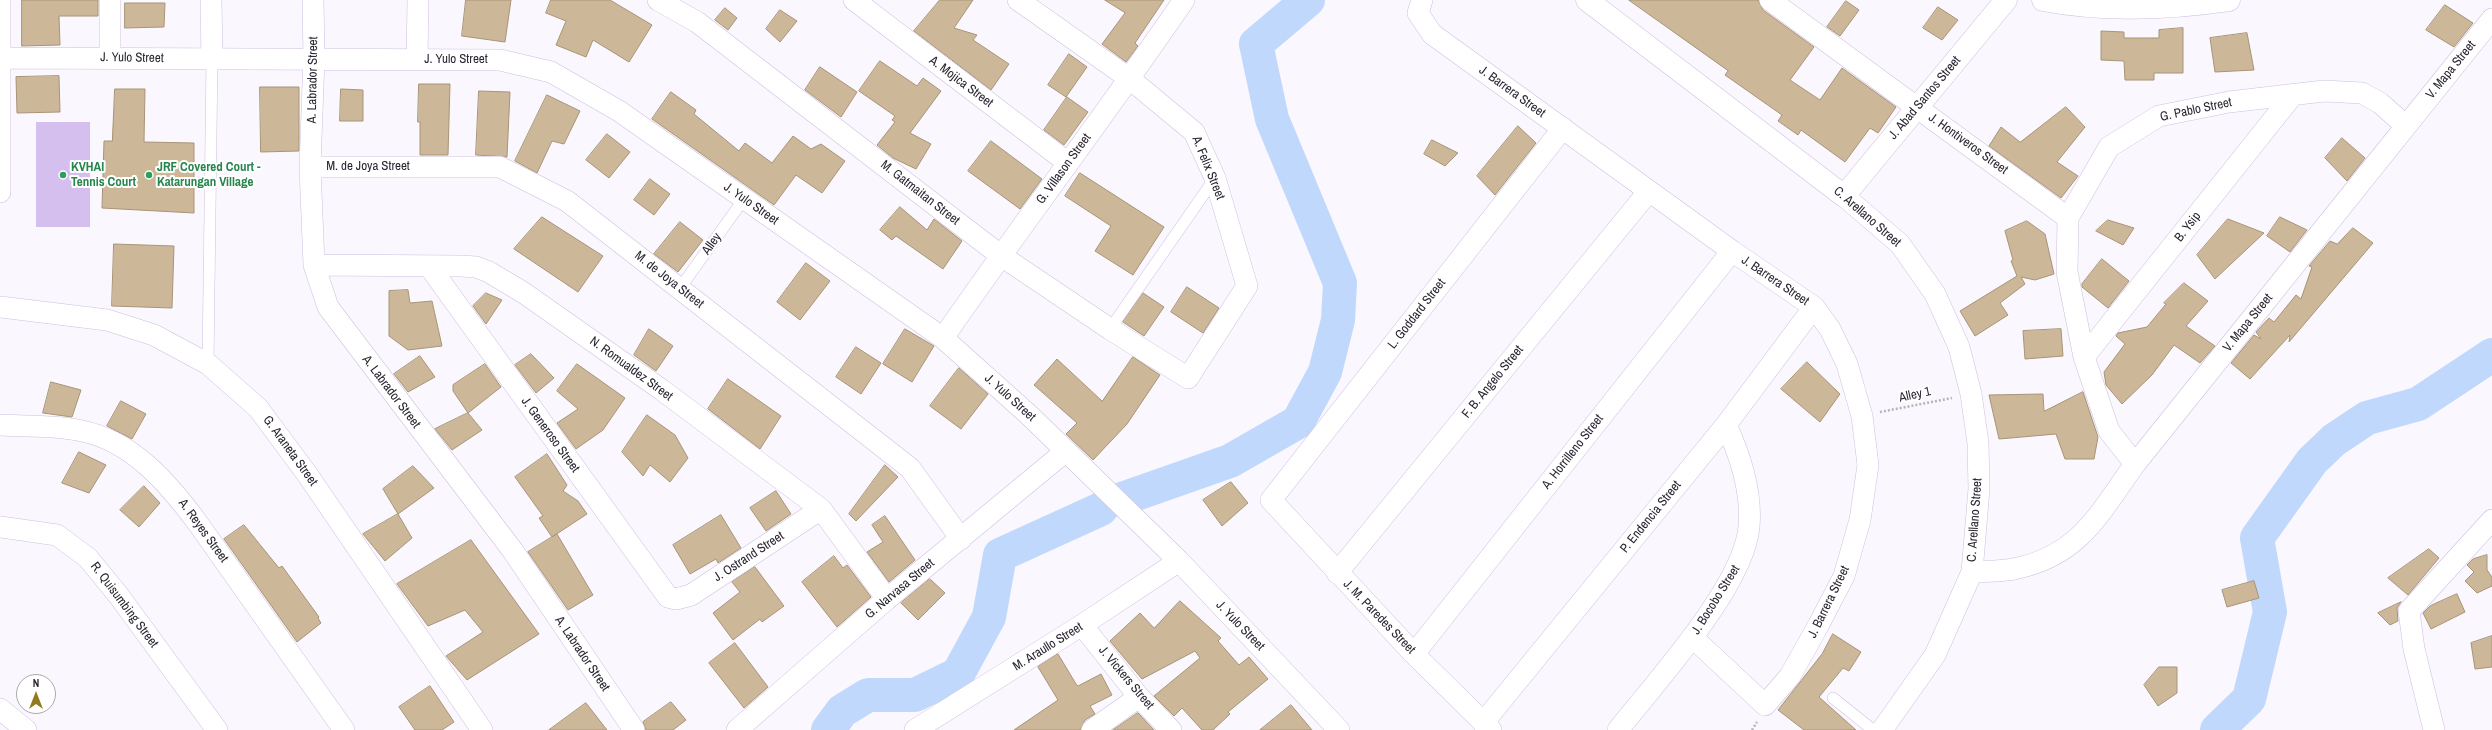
<!DOCTYPE html>
<style>
body{margin:0}
#map{position:relative;width:2492px;height:730px;overflow:hidden;background:#faf7fe;font-family:"Archivo Narrow",sans-serif}
canvas{display:block}
.north{position:absolute;left:16px;top:674px;width:40px;height:40px;box-sizing:border-box;background:#fff;border:1px solid #aaa8ad;border-radius:50%;rotate:0deg;font-size:11px;font-weight:700;line-height:16px;text-align:center;color:#2b2632}
.north::after{content:'';display:block;margin:auto;width:14px;height:18px;background:#907b21;clip-path:polygon(50% 0,100% 100%,50% 72%,0 100%)}
</style>
<div id="map">
<canvas width="2492" height="730"></canvas>
<div class="north">N</div>
</div>
<script>
const c = document.querySelector('canvas').getContext('2d');
c.lineJoin = 'round';
function fillPath(path, color) {
  c.fillStyle = color;
  c.fill(path, 'evenodd');
}
function stroke(path, color, width, dash) {
  c.strokeStyle = color;
  c.lineWidth = width;
  c.lineCap = dash ? 'butt' : 'round';
  c.setLineDash(dash || []);
  c.stroke(path);
}
function drawText(font, color, halo, rows, align = 'center') {
  c.font = font + ' "Archivo Narrow",sans-serif';
  c.lineWidth = 4;
  c.setLineDash([]);
  c.textBaseline = 'middle';
  c.strokeStyle = halo;
  c.fillStyle = color;
  for (const [text, x, y, turn = 0] of rows) {
    c.save();
    c.translate(x, y);
    c.rotate((+turn || 0) * Math.PI / 180);
    c.textAlign = isNaN(turn) ? turn : align;
    if (halo) c.strokeText(text, 0, 0);
    c.fillText(text, 0, 0);
    c.restore();
  }
}
fillPath(new Path2D(`
 M36,122H90V227H36Z`), '#d5bfee');
stroke(new Path2D(`
 M1119,500L1230,461L1298,422L1325,372L1338,320L1340,283L1272,119L1256,44L1308,0
 M828,730L842,711L868,695H915L958,674L989,617L1000,555L1101,509
 M2217,730L2249,699L2270,612L2257,538L2312,461L2334,440L2367,418L2418,404L2492,355`), '#c1d8fd', 34);
const building = new Path2D(`
 M22,0H98V16H59L60,45L22,46Z
 M466,0H511L505,42L462,36Z
 M551,0H610L652,25L629,62L593,40L586,57L556,45L566,21L546,13Z
 M940,0H973L954,28L977,35L973,40L1009,64L991,90L914,31Z
 M1105,0H1164L1135,43L1138,46L1126,62L1102,44L1125,13Z
 M1629,0H1758L1763,10L1814,47L1790,80L1820,100L1842,68L1896,107L1878,133L1870,128L1845,162L1801,130L1798,135L1778,121L1782,115L1725,75L1728,71Z
 M1846,1L1859,10L1840,36L1827,27Z
 M125,3H165L164,27L125,28Z
 M2445,5L2473,23L2454,47L2426,30Z
 M1938,7L1958,20L1942,40L1923,28Z
 M725,8L737,18L728,30L715,20Z
 M780,10L797,21L780,42L766,29Z
 M2183,28V73H2154V80H2125L2124,61L2101,60V31L2124,32V38H2159V30Z
 M2247,33L2254,70L2215,72L2210,38Z
 M1069,54L1087,67L1066,97L1048,85Z
 M880,61L917,86L923,78L941,91L910,133L931,144L916,169L893,158L877,145L895,122L892,120L895,116L859,91Z
 M820,67L857,92L841,117L805,90Z
 M59,76L60,112L17,113L16,77Z
 M419,84H450L448,155H420V122H418Z
 M260,87H299V151L261,152Z
 M115,89H145L144,142L194,143V213L102,208L104,141H112Z
 M341,89L363,90V121H340Z
 M479,91L510,92L507,157L476,155Z
 M671,92L696,110L694,114L739,151L745,143L772,163L793,136L811,149L821,144L845,161L822,193L796,175L774,205L652,119Z
 M547,95L580,111L564,144L552,141L537,173L515,161Z
 M1067,97L1088,112L1064,145L1044,130Z
 M2066,107L2085,127L2057,162L2078,176L2061,198L1989,146L2001,127L2020,142Z
 M1518,126L1536,143L1495,195L1477,176Z
 M607,134L630,152L609,178L586,160Z
 M2342,138L2365,158L2347,181L2325,158Z
 M1432,140L1458,153L1445,166L1424,154Z
 M991,141L1042,179L1020,209L968,171Z
 M1080,173L1164,227L1133,275L1095,251L1111,226L1065,196Z
 M650,179L670,194L654,215L634,200Z
 M900,207L927,230L934,219L962,241L943,269L896,236L892,240L880,230Z
 M542,217L603,256L578,292L514,249Z
 M2280,217L2307,230L2290,252L2267,236Z
 M2228,219L2264,233L2215,279L2197,255Z
 M2108,220L2134,228L2123,245L2096,231Z
 M2027,221L2045,234L2054,274L2035,280L2021,277L2025,284L2000,303L2008,315L1975,336L1960,311L2017,276L2011,261L2013,260L2005,231Z
 M680,222L703,240L678,272L654,254Z
 M2353,228L2373,243L2289,342L2290,335L2250,379L2231,363L2254,335L2261,339L2256,332L2269,318L2274,322L2296,295L2301,299L2312,267L2309,266L2330,241L2337,244Z
 M114,244L174,246L172,308L112,306Z
 M2102,259L2129,281L2108,308L2082,287V284Z
 M806,263L830,281L800,320L777,302Z
 M2184,283L2208,301L2186,326L2215,346L2200,363L2174,345L2152,375L2122,404L2106,385L2104,372L2125,344L2116,336L2118,333L2147,327L2166,304L2164,303Z
 M1187,287L1219,308L1203,333L1171,312Z
 M408,290L410,303L432,301L442,346L408,350L389,336V291Z
 M486,293L502,300L486,324L473,306Z
 M1143,293L1164,307L1144,336L1123,322Z
 M649,329L673,346L656,371L634,355Z
 M905,329L934,346L912,382L883,364Z
 M2061,329L2063,356L2025,359L2023,331Z
 M856,347L881,363L861,394L836,377Z
 M531,354L554,378L536,393L515,365Z
 M420,356L435,377L408,392L394,374Z
 M1133,357L1160,375L1127,424L1093,460L1066,434L1077,423L1034,385L1057,359L1102,401Z
 M1807,362L1840,394L1820,422L1781,389Z
 M485,364L501,387L468,413L453,391V385Z
 M577,364L625,398L603,430L576,449L557,423L578,409L557,391Z
 M959,368L988,394L961,429L930,406Z
 M728,379L781,416L760,449L708,409Z
 M51,382L81,390L72,417L43,413Z
 M2083,392L2098,437L2094,459H2065L2056,434L1999,439L1989,395L2043,394L2044,411Z
 M121,401L146,414L132,439L107,426Z
 M468,413L482,430L452,450L435,429Z
 M647,415L675,435L688,458L670,482L650,465L643,476L622,452Z
 M79,452L106,465L89,493L62,483Z
 M547,454L567,485L563,491L578,501L587,514L552,537L539,518L543,516L515,477Z
 M885,465L898,477L856,521L849,514Z
 M413,466L434,488L398,514L383,489Z
 M1231,482L1248,503L1222,526L1203,500Z
 M144,486L160,503L139,527L120,510Z
 M776,491L791,514L766,531L750,508Z
 M398,514L412,538L385,561L363,534Z
 M721,515L741,548L718,563L716,559L690,574L673,545Z
 M885,516L915,560L889,582L867,552L883,542L872,525Z
 M244,525L279,568L282,566L319,617L318,618L321,623L297,642L224,539Z
 M557,534L593,595L568,610L528,552Z
 M471,540L539,634L467,680L446,656L483,632L465,610L428,626L397,584Z
 M2429,549L2439,558L2408,595L2388,578Z
 M2487,555V570L2492,577V586L2477,593L2465,581L2474,572L2467,565L2473,559Z
 M834,556L843,568L847,565L871,597L837,627L802,582Z
 M755,567L784,606L762,622L760,619L733,640L713,613L740,592L732,582Z
 M930,579L945,593L918,620L901,603Z
 M2254,581L2259,598L2227,607L2222,590Z
 M2457,594L2465,612L2431,629L2423,613L2430,606Z
 M1180,601L1221,638L1218,641L1239,665L1249,657L1268,679L1228,712L1230,714L1213,730H1202L1182,708L1174,716L1154,696L1200,658L1195,651L1142,679L1110,641L1140,613L1154,628Z
 M2401,602L2397,608L2398,621L2390,625L2378,613Z
 M1833,634L1861,652L1849,671L1843,668L1819,697L1856,730H1804L1778,710L1822,654Z
 M2492,636V667L2475,669L2471,643Z
 M735,643L768,687L744,708L709,663Z
 M1058,654L1076,684L1078,686L1101,674L1112,695L1090,706L1095,714L1085,720L1080,730H1014L1058,700L1038,667Z
 M2159,667H2177V693L2158,706L2144,685Z
 M430,686L454,722L442,730H415L399,707Z
 M671,702L686,720L673,730H646L643,722Z
 M586,703L607,730H549Z
 M1291,705L1312,730H1260Z
 M1138,713L1154,730H1113Z`);
fillPath(building, '#ccb899');
stroke(building, '#a89476', 1);
const service = new Path2D(`
 M680,288L744,199
 M1110,329L1215,178
 M208,364L212,59
 M1833,698L1873,730`);
const minor = new Path2D(`
 M211,0L212,59
 M313,0L314,58L310,167L314,265L328,307L513,551L634,730
 M658,0L697,22L1000,255L1110,329L1188,378L1247,286L1215,178L1194,132L1130,79L1018,0
 M854,0L1068,163
 M1422,0L1418,13L1432,34L1732,251L1814,307L1830,329L1847,364L1862,416L1868,465L1860,520L1844,576L1818,626L1790,676L1765,705L1692,637
 M1770,0L2068,218
 M110,57V0
 M0,58L500,60L551,72L619,111L943,338L1029,415L1179,561L1339,730
 M417,60L418,0
 M310,167H500L567,201L910,468L961,539
 M0,192V0
 M1844,196L1900,244L1935,294L1959,347L1971,394L1978,443L1979,489L1972,572L1935,655L1882,730
 M314,265L461,266L476,267L489,272L524,293L662,390L821,509L887,599
 M429,266L668,597L676,599L691,595L821,509
 M0,307L107,320L154,335L208,364L258,408L307,474L482,730
 M943,338C1022,224 1106,114 1184,0
 M2084,357L2292,96
 M0,425C27,427 56,425 82,431C132,441 168,483 197,522L344,730
 M2135,464L2109,431L2084,357L2067,272L2068,218L2109,147L2159,116L2229,102L2324,91L2362,93L2380,103L2406,126
 M0,527L57,535L88,558L119,596L217,730
 M1972,572C1987,571 2003,572 2018,568C2081,554 2100,512 2135,464L2492,19
 M1337,573L1649,191
 M1082,625L1139,697L1171,730
 M1414,654L1732,251
 M0,709L26,730
 M1483,723L1726,425L1814,307
 M737,730L887,599L1066,451
 M915,730L1082,625L1179,561
 M1092,730L1139,697
 M1491,730L1414,654L1271,500L1563,128
 M1618,730C1655,683 1744,586 1749,527C1752,492 1741,457 1726,425
 M2434,730L2414,649L2409,611L2492,520`);
const tertiary = new Path2D(`
 M1587,0L1844,196L2006,0
 M2043,0C2105,12 2167,9 2229,0`);
stroke(service, '#cebfe0', 12);
stroke(minor, '#cebfe0', 22);
stroke(tertiary, '#cebfe0', 23);
stroke(new Path2D(`
 M1880,412L1952,398
 M1752,730L1757,722`), '#b6b3bb', 2.5, [2, 2]);
stroke(service, '#fff', 11);
stroke(minor, '#fff', 21);
stroke(tertiary, '#fff', 22);
for (const [x, y, r, color] of [
 [63,175,4,"#2e9e5b"],
 [149,175,4,"#2e9e5b"]
]) {
  const dot = new Path2D();
  dot.arc(x, y, r, 0, 2 * Math.PI);
  c.fillStyle = color;
  c.fill(dot);
  stroke(dot, '#fff', 1.5);
}
drawText('13px', '#2b2632', '#fff', [
 ["J. Yulo Street",132,58,1],
 ["J. Yulo Street",456,60],
 ["V. Mapa Street",2451,70,-51],
 ["A. Labrador Street",313,80,-89],
 ["A. Mojica Street",961,82,37],
 ["J. Barrera Street",1512,92,36],
 ["J. Abad Santos Street",1925,98,-50],
 ["G. Pablo Street",2196,110,-12],
 ["J. Hontiveros Street",1968,144,36],
 ["M. de Joya Street",368,167],
 ["A. Felix Street",1208,168,68],
 ["G. Villason Street",1064,169,-54],
 ["M. Gatmaitan Street",920,193,38],
 ["J. Yulo Street",751,204,35],
 ["C. Arellano Street",1867,217,41],
 ["B. Ysip",2188,227,-52],
 ["Alley",712,244,-54],
 ["M. de Joya Street",669,280,38],
 ["J. Barrera Street",1775,281,34],
 ["L. Goddard Street",1417,314,-52],
 ["V. Mapa Street",2248,323,-51],
 ["N. Romualdez Street",631,369,36],
 ["F. B. Angelo Street",1493,382,-51],
 ["A. Labrador Street",391,392,53],
 ["Alley 1",1915,395,-12],
 ["J. Yulo Street",1010,398,42],
 ["J. Generoso Street",550,435,54],
 ["G. Araneta Street",290,451,54],
 ["A. Horrilleno Street",1573,452,-52],
 ["P. Endencia Street",1651,517,-51],
 ["C. Arellano Street",1975,520,-86],
 ["A. Reyes Street",203,531,54],
 ["J. Ostrand Street",749,557,-33],
 ["G. Narvasa Street",900,589,-40],
 ["J. Bocobo Street",1716,600,-58],
 ["J. Barrera Street",1829,602,-64],
 ["R. Quisumbing Street",124,605,53],
 ["J. M. Paredes Street",1379,617,46],
 ["J. Yulo Street",1240,626,46],
 ["M. Araullo Street",1048,647,-32],
 ["A. Labrador Street",582,654,56],
 ["J. Vickers Street",1126,678,50]
]);
drawText('bold 13px', '#27864d', '#fff', [
 ["KVHAI",71,168],
 ["Tennis Court",71,183],
 ["JRF Covered Court -",157,168],
 ["Katarungan Village",157,183]
], 'left');
</script>
